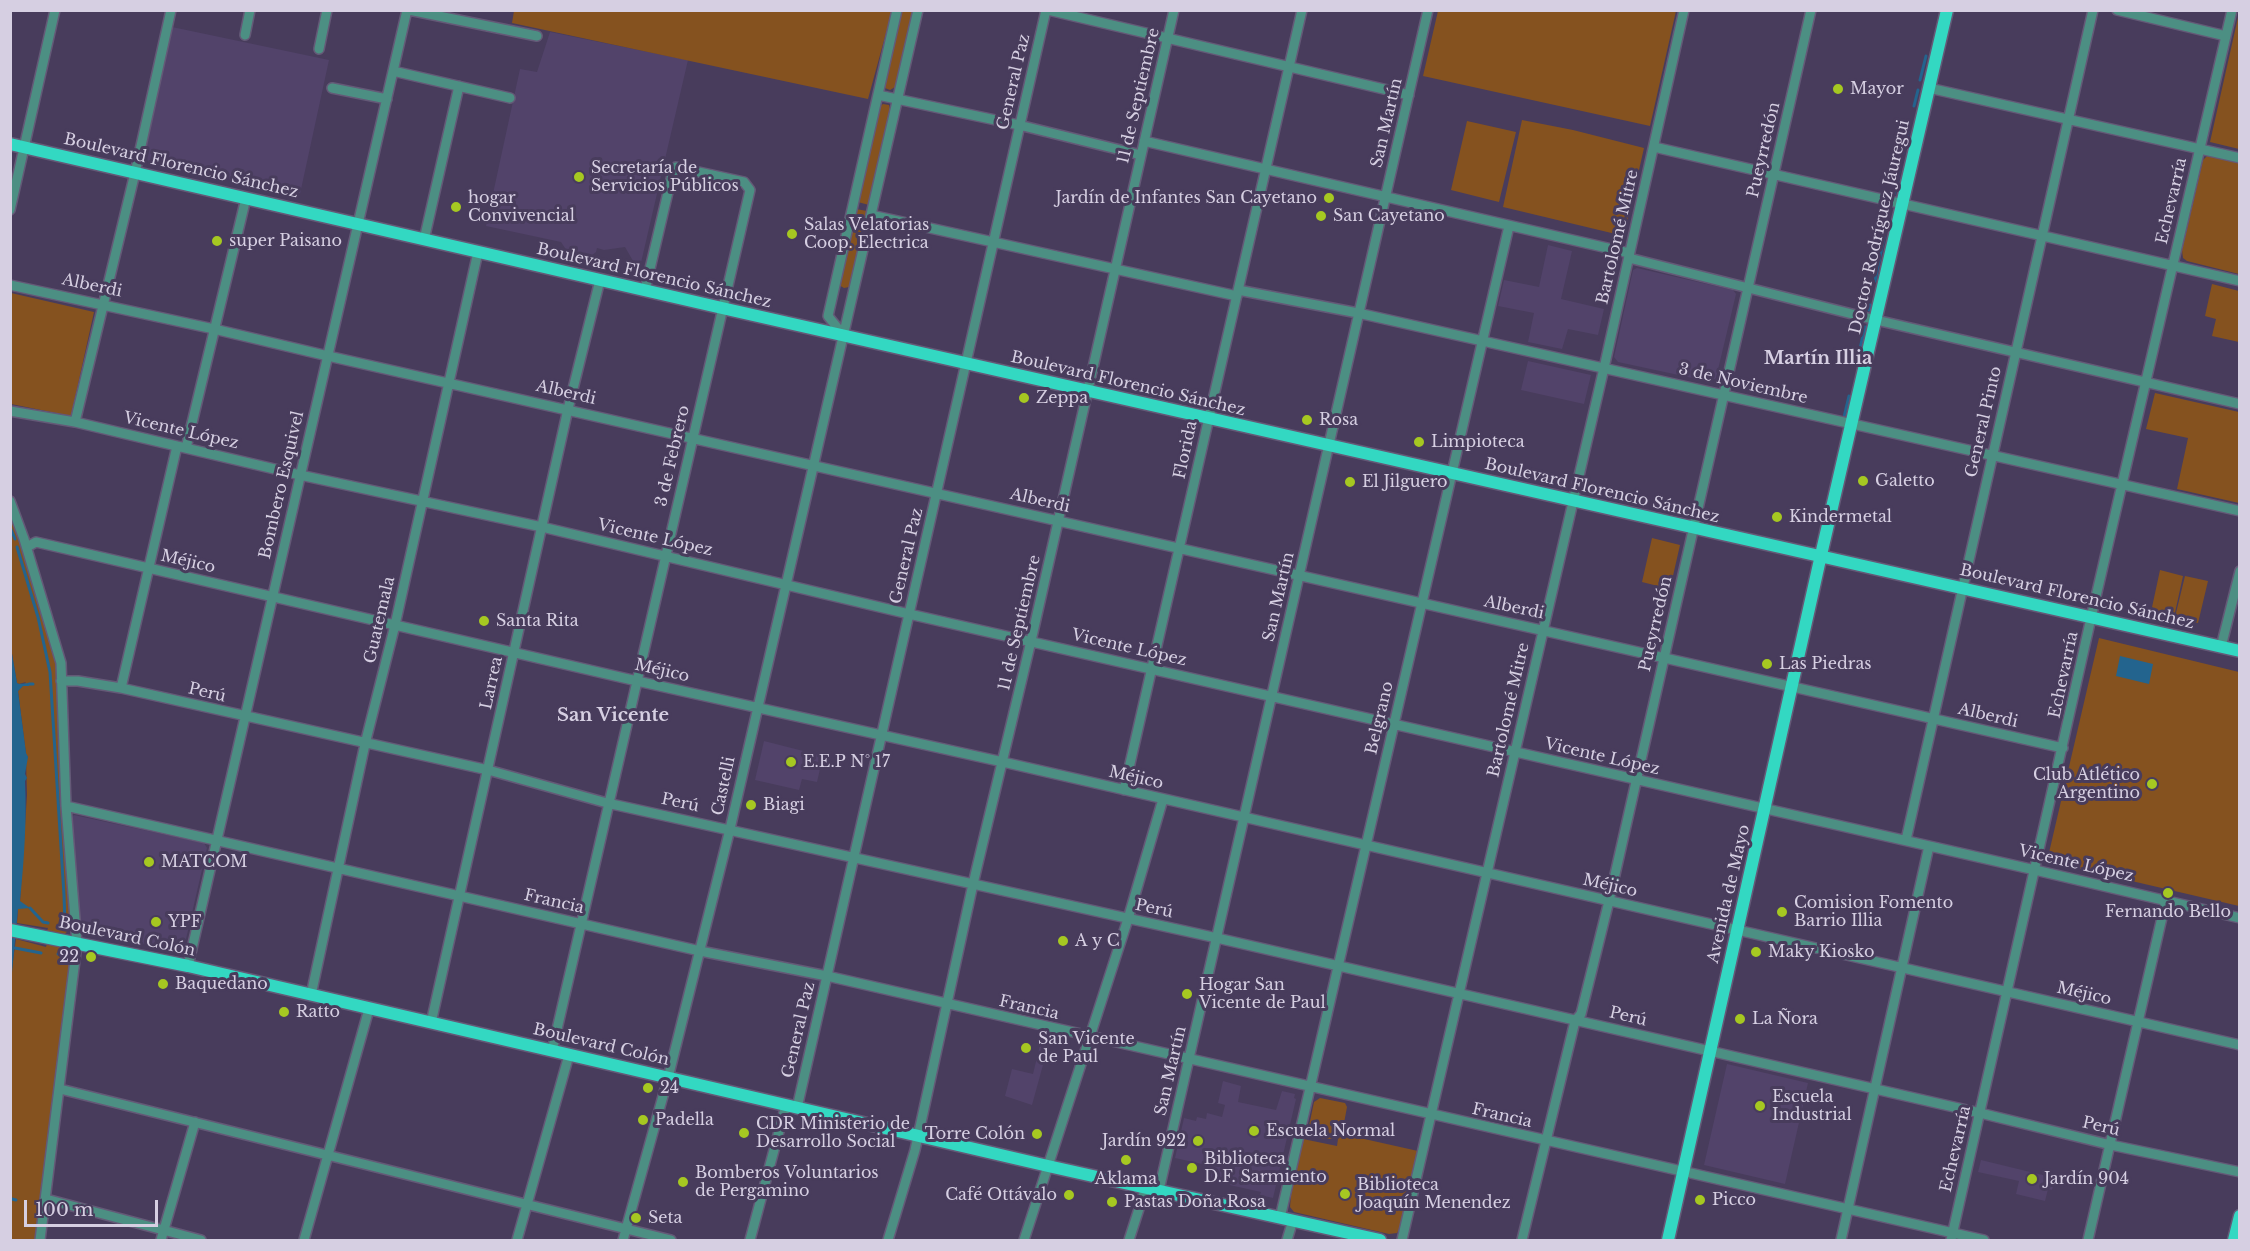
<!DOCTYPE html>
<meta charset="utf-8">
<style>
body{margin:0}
#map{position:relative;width:2250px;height:1251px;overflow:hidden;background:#483c5c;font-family:"Libre Baskerville",serif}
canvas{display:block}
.frame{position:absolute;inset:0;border:12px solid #d6cfe2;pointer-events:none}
.scale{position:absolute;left:24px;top:1200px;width:134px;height:27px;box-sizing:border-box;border:3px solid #d6cfe2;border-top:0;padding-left:8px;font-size:18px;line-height:21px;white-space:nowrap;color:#d6cfe2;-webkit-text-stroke:4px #483c5c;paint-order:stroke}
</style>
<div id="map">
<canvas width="2250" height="1251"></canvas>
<div class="frame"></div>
<div class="scale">100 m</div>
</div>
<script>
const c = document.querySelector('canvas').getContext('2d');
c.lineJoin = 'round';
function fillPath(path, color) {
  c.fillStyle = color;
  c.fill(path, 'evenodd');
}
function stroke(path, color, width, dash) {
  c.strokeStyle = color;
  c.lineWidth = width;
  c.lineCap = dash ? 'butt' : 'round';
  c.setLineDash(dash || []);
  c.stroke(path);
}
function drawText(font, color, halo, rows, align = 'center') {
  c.font = font + ' "Libre Baskerville",serif';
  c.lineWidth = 6;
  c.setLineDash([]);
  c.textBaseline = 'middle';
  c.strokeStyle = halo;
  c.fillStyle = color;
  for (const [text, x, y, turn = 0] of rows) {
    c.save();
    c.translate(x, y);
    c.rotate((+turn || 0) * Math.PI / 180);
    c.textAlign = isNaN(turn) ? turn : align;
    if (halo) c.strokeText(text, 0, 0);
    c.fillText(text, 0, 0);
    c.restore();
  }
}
fillPath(new Path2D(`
 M172,27L329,60L300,194L143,161Z
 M550,32L688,60L640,267L636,266L625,247L604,250L597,248L596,252L591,256L567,251L561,242L486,226L520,69L537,72Z
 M1548,245L1572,251L1561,299L1604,309L1598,335L1568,329L1562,349L1528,342L1534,313L1498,306L1504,280L1539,287Z
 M1637,268L1733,290L1736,294L1716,378L1711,382L1618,362L1614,357L1633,270Z
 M1528,361L1591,375L1584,404L1521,390Z
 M764,741L823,756L817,782L802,779L799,790L755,780Z
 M74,815L204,843L207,848L183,952L77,930L69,820Z
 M1041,1041L1049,1043L1032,1105L1005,1096L1012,1069L1033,1074Z
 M1727,1064L1808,1083L1785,1184L1704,1165Z
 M1223,1081L1241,1086L1238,1102L1276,1110L1282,1091L1295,1094L1294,1098L1296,1099L1273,1198L1260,1195L1261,1192L1207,1180L1211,1166L1175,1158L1184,1118L1196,1121L1197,1117L1206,1119L1207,1113L1222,1117L1225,1105L1218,1103Z
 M1981,1160L2055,1178L2052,1190L2048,1189L2045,1201L2016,1194L2019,1181L1978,1172Z`), '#52436a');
fillPath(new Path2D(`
 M514,11V10L892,11L868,99L512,23Z
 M901,11H913L895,87L890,90L885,88L884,85Z
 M1438,11H1676L1650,126L1423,76Z
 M2239,13V149L2210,142Z
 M883,104L889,105L890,110L869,205L858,202L879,107Z
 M1522,120L1573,130L1644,148L1624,236L1503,207Z
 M1467,121L1516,132L1499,202L1451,190Z
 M2208,155L2239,160V274L2187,261L2183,258L2182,250L2203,160Z
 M856,209L867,211L850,285L849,287L844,288L839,285Z
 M2212,284L2239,291V342L2212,336L2216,319L2205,316Z
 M11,293L94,312L71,416L11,404Z
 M2155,393L2239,412V503L2177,489L2188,438L2146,429Z
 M10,513L45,622L56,665L62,802L71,927L65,934L47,931L48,928L17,923L18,909L22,904L20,901L27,795L26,760L28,757L26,754L18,691L26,682L19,684L17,683L11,648Z
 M1652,538L1680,545L1670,589L1642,582Z
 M2160,570L2183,576L2174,617L2151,612Z
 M2185,576L2208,581L2198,623L2175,617Z
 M2099,638L2239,672V906L2050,862L2048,857Z
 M16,939L46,947L47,943L67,948L72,954L36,1240H11L10,983Z
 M1320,1098L1345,1103L1347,1107L1342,1134L1418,1151L1401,1226L1397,1233L1389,1234L1294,1212L1290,1207L1291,1195L1303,1139L1337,1146L1338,1139H1319L1310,1133L1309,1126L1314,1102Z`), '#85521f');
fillPath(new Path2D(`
 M11,648L17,683L19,684L29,683V686H23L18,691L26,753L28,757L25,774L27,778L25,781C27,819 24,861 20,901L30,908L18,909L11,983Z
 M2120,656L2153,664L2149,684L2116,676Z`), '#23648e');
stroke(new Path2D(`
 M1920,80L1926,56
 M1914,106L1918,90
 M1903,153L1908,132
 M1894,194L1900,166
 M1875,281L1884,237
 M1869,310L1870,305
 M1858,357L1865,327
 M1844,417L1849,396
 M10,527L15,539
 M17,547L38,617L50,672L64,895L65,925H63
 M29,684H33
 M30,908L43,922L48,923
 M15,948L41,953
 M58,954L62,950
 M12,1199L16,1200`), '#23648e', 3);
const minor = new Path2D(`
 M409,10L537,36
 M1048,10L1409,95
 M2117,10L2226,36
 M245,35L250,10
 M319,49L327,10
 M393,71L510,98
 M332,88L387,99
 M1929,88L2240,158
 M878,95L1019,125L1141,155
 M1144,141L1629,253
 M1654,147L2240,281
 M10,210L55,10
 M871,215L1237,296
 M424,240L459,86
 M1629,258L1876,320L2240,404
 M10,285L214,329L328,356L2063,748
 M1238,290L1358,313L2240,511
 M844,336L828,316L897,10
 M10,411L75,422L300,475L542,527L909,614L2035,870L2240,918
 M75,422L135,173L171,10
 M186,448L246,198
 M10,501L24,539L61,663L66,806L77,944L40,1240
 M27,547L36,542L637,681L1003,762L2240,1045
 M2221,647L2240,571
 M61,681H78L121,688L488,770L607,803L1217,938L1980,1113L2111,1145L2240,1172
 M121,688L177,446
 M1124,790L1302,10
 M66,806L700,951L827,976L1984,1240
 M1906,840L2093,10
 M188,966L407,10
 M311,995L365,744L395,625L478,252
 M431,1023L568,409L600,280
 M552,1051L750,190L744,182L676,167L673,171L645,290
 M60,1089L671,1240
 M797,1108L1046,10
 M1159,1190L1428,10
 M46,1199L201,1240
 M1280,1218L1509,226
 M161,1240L195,1122
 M304,1240L369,1009
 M517,1240L569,1055
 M623,1240L668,1078L730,829L918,10
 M750,1240L786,1105
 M888,1240L915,1150L973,884L1031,641L1174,10
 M1024,1240L1128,919L1163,799
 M1129,1240L1146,1187
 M1287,1240L1293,1220
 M1402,1240L1604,368L1684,10
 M1522,1240L1575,1021L1581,1014L1609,901L1811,10
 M1841,1240L1929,846
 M1951,1240L2091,618L2232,10
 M2088,1240L2166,900`);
const major = new Path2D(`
 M10,144L722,308L2240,651
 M10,930L188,966L1048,1166L1380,1240
 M1668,1240L1821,555L1947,10
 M2234,1240L2240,1216`);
stroke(minor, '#645977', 12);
stroke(major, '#645977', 15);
stroke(minor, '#4c8f83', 9);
stroke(major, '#33d8c2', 12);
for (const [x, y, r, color] of [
 [1838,89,6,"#a6c821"],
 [579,177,6,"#a6c821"],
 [1329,198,6,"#a6c821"],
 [456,207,6,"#a6c821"],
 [1321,216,6,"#a6c821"],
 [792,234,6,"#a6c821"],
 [217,241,6,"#a6c821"],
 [1024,398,6,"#a6c821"],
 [1307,420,6,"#a6c821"],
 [1419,442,6,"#a6c821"],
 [1863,481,6,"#a6c821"],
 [1350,482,6,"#a6c821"],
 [1777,517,6,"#a6c821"],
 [484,621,6,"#a6c821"],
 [1767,664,6,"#a6c821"],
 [791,762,6,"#a6c821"],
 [2152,784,6,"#a6c821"],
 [751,805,6,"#a6c821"],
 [149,862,6,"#a6c821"],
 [2168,893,6,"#a6c821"],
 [1782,912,6,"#a6c821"],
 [156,922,6,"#a6c821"],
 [1063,941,6,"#a6c821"],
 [1756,952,6,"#a6c821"],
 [91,957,6,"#a6c821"],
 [163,984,6,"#a6c821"],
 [1187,994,6,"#a6c821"],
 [284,1012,6,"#a6c821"],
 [1740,1019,6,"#a6c821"],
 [1026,1048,6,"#a6c821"],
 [648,1088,6,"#a6c821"],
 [1760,1106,6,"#a6c821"],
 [643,1120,6,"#a6c821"],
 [1254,1131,6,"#a6c821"],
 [744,1133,6,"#a6c821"],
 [1037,1134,6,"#a6c821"],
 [1198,1141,6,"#a6c821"],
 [1126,1160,6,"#a6c821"],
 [1192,1168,6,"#a6c821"],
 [2032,1179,6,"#a6c821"],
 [683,1182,6,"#a6c821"],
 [1345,1194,6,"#a6c821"],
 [1069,1195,6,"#a6c821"],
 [1700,1200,6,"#a6c821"],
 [1112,1202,6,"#a6c821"],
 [636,1218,6,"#a6c821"]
]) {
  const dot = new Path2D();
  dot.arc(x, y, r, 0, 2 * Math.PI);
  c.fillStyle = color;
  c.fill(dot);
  stroke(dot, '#483c5c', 2);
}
drawText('16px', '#d6cfe2', '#483c5c', [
 ["General Paz",1014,82,-77],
 ["11 de Septiembre",1139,96,-77],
 ["San Martín",1387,123,-77],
 ["Pueyrredón",1764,150,-77],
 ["Boulevard Florencio Sánchez",181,166,13],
 ["Echevarría",2172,201,-77],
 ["Doctor Rodríguez Jáuregui",1880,227,-77],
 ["Bartolomé Mitre",1618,237,-77],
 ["Boulevard Florencio Sánchez",654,276,13],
 ["Alberdi",92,286,12],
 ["Boulevard Florencio Sánchez",1128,384,13],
 ["3 de Noviembre",1743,384,13],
 ["Alberdi",566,393,13],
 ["General Pinto",1984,422,-77],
 ["Vicente López",181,431,13],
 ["Florida",1186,450,-78],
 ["3 de Febrero",673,456,-77],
 ["Bombero Esquivel",282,485,-77],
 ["Boulevard Florencio Sánchez",1602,491,13],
 ["Alberdi",1040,501,13],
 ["Vicente López",655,538,13],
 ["General Paz",907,556,-77],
 ["Méjico",188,562,13],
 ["San Martín",1279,597,-77],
 ["Boulevard Florencio Sánchez",2077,597,13],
 ["Alberdi",1514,608,12],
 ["Guatemala",380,620,-77],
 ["11 de Septiembre",1020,623,-77],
 ["Pueyrredón",1656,624,-77],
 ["Vicente López",1129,648,13],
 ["Méjico",662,671,13],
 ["Echevarría",2064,675,-78],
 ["Larrea",492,683,-78],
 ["Perú",207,693,13],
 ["Bartolomé Mitre",1509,710,-77],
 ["Alberdi",1988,716,13],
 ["Belgrano",1380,718,-77],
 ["Vicente López",1602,757,13],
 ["Méjico",1136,778,13],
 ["Castelli",724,786,-78],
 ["Perú",680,803,12],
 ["Vicente López",2076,864,13],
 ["Méjico",1610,886,13],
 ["Avenida de Mayo",1729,894,-77],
 ["Francia",554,902,13],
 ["Perú",1154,909,12],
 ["Boulevard Colón",127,937,12],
 ["Méjico",2084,994,13],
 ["Francia",1029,1008,13],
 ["Perú",1628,1017,13],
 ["General Paz",799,1030,-77],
 ["Boulevard Colón",601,1045,13],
 ["San Martín",1171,1071,-77],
 ["Francia",1502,1116,13],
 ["Perú",2101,1127,13],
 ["Echevarría",1956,1149,-77]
]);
drawText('16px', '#d6cfe2', '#483c5c', [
 ["Mayor",1850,89],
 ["Secretaría de",591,168],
 ["Servicios Públicos",591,186],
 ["hogar",468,198],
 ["Convivencial",468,216],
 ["Jardín de Infantes San Cayetano",1317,198,"right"],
 ["San Cayetano",1333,216],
 ["Salas Velatorias",804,225],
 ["Coop. Electrica",804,243],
 ["super Paisano",229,241],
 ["Zeppa",1036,398],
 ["Rosa",1319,420],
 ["Limpioteca",1431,442],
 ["Galetto",1875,481],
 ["El Jilguero",1362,482],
 ["Kindermetal",1789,517],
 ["Santa Rita",496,621],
 ["Las Piedras",1779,664],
 ["E.E.P N° 17",803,762],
 ["Club Atlético",2140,775,"right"],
 ["Argentino",2140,793,"right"],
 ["Biagi",763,805],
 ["MATCOM",161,862],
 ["Comision Fomento",1794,903],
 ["Barrio Illia",1794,921],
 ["Fernando Bello",2168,912,"center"],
 ["YPF",168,922],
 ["A y C",1075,941],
 ["Maky Kiosko",1768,952],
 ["22",79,957,"right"],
 ["Baquedano",175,984],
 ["Hogar San",1199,985],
 ["Vicente de Paul",1199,1003],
 ["Ratto",296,1012],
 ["La Ñora",1752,1019],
 ["San Vicente",1038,1039],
 ["de Paul",1038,1057],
 ["24",660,1088],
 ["Escuela",1772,1097],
 ["Industrial",1772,1115],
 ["Padella",655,1120],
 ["CDR Ministerio de",756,1124],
 ["Desarrollo Social",756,1142],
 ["Escuela Normal",1266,1131],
 ["Torre Colón",1025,1134,"right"],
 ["Jardín 922",1186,1141,"right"],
 ["Biblioteca",1204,1159],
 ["D.F. Sarmiento",1204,1177],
 ["Bomberos Voluntarios",695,1173],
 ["de Pergamino",695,1191],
 ["Aklama",1126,1179,"center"],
 ["Jardín 904",2044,1179],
 ["Biblioteca",1357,1185],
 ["Joaquín Menendez",1357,1203],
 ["Café Ottávalo",1057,1195,"right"],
 ["Picco",1712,1200],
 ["Pastas Doña Rosa",1124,1202],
 ["Seta",648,1218]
], 'left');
drawText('bold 18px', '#d6cfe2', '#483c5c', [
 ["Martín Illia",1818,359],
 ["San Vicente",613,716]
]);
</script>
